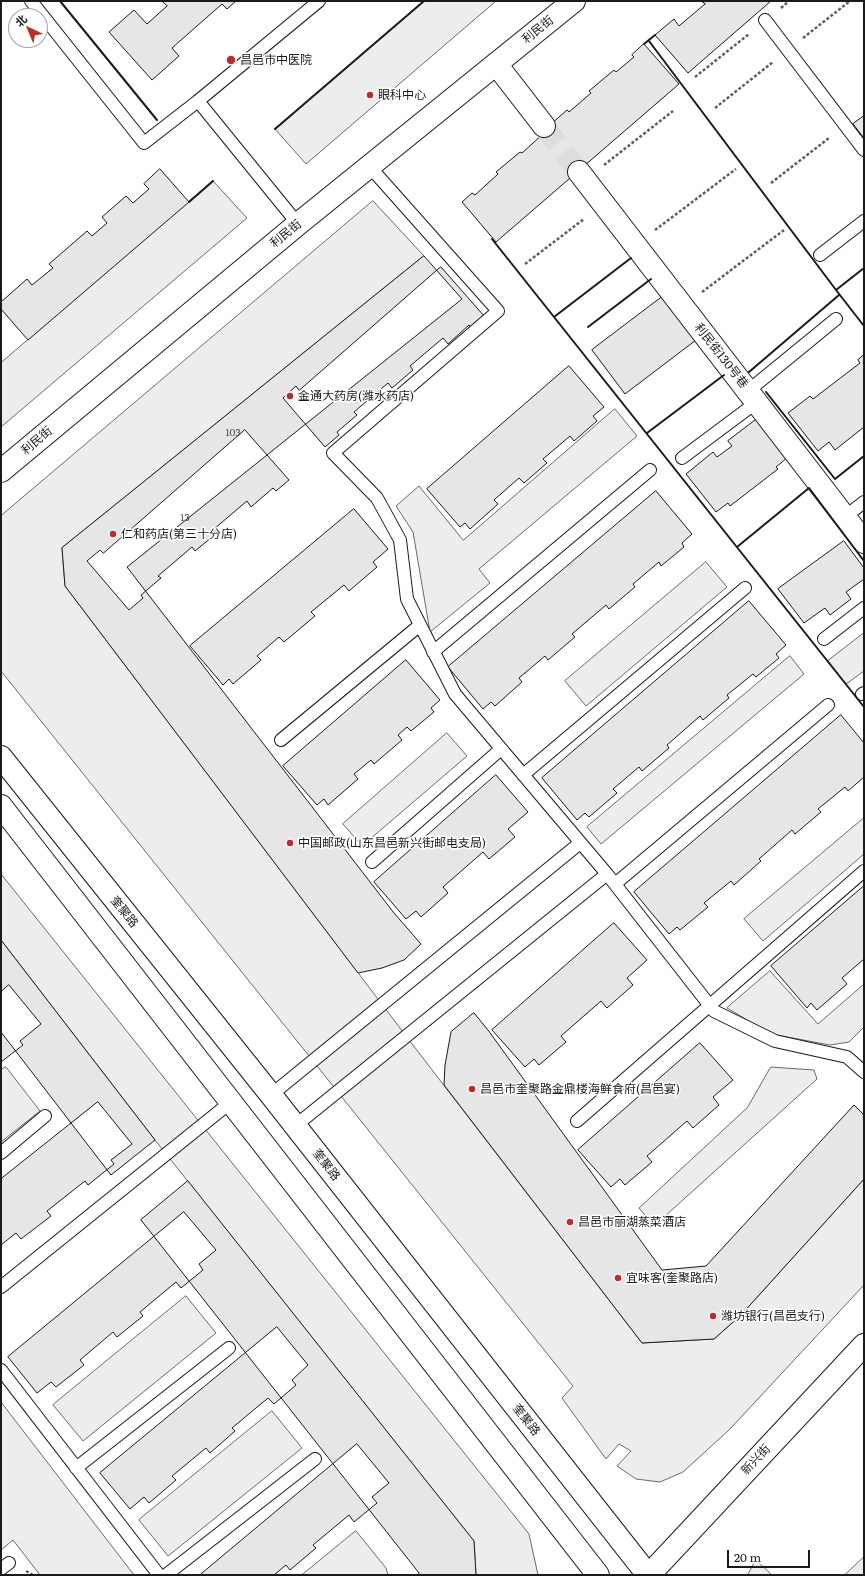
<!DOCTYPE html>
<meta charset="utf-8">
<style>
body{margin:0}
#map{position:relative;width:865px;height:1576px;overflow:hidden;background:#fff;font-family:Literata,"Noto Sans SC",serif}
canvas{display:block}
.frame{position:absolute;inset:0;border:2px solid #1a1a1a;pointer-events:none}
.north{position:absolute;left:8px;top:8px;width:40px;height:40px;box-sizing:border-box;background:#fff;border:1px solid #a3a3a3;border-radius:50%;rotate:316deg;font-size:11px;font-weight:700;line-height:16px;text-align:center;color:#1a1a1a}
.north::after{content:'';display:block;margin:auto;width:14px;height:18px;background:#c62828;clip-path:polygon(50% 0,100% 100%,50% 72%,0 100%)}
.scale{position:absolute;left:727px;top:1550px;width:83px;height:18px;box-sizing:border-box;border:2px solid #1a1a1a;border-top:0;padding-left:5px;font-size:12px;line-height:14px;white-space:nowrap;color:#1a1a1a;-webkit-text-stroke:3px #fff;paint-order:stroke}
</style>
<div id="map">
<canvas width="865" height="1576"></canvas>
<div class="frame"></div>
<div class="north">北</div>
<div class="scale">20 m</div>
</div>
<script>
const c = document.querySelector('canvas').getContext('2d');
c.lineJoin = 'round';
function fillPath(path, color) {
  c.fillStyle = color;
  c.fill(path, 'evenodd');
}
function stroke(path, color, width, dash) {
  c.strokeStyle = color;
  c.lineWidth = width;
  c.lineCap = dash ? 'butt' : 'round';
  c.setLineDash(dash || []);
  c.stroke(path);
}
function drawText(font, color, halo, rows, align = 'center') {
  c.font = font + ' Literata,"Noto Sans SC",serif';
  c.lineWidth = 3;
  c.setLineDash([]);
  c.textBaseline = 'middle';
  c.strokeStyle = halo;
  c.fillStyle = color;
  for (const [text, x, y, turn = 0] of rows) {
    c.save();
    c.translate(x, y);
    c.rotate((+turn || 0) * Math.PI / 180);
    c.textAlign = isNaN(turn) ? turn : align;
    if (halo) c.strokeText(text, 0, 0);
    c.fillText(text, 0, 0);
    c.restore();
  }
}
const built = new Path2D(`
 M424,1H496L306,164L275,129Z
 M213,181L247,218L1,427V363Z
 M373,201L424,256L62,548L65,586L406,1036L642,1343L714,1339L741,1315L864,1179V1285L729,1430L683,1472L660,1482L636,1479L617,1466L631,1451L619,1444L606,1459L562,1398L573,1386L1,671V516Z
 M615,409L637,436L479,569L490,583L430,632L413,532L396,506L419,486L463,540Z
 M706,562L727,587L586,706L565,681Z
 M864,633V671L846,684L828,661Z
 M790,656L804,674L601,844L587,827Z
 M447,733L467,756L362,846L343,824Z
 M864,818V854L763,941L744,919Z
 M1,874L529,1534L538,1575H476L474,1541L155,1140L1,940Z
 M770,971L818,1024L864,984V1027L849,1042L830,1045L771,1034L727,1008Z
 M6,1067L40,1111L1,1142V1070Z
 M771,1067L814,1070L817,1079L654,1226L639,1208L747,1108Z
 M186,1296L216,1333L83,1441L53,1405Z
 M1,1402L134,1575H40L13,1540L1,1550Z
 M272,1411L302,1448L168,1556L139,1520Z
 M356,1531L386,1568L388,1575H302Z
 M864,1557V1575H845Z
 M756,1560L772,1575H748Z`);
fillPath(built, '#ededed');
stroke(built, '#6a6a6a', 1);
const building = new Path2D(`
 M162,1H236L227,9L222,4L172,48L179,56L152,80L109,32L134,10L147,24L167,6Z
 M701,1H771L688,73L655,35L674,19L679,26L705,4Z
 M644,44L679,84L496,242L462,202L472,193L475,195L498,174L496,172L520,152L522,153L543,134L542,132L567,110L569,112L591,93L589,91L614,70L616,72L634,57L632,55Z
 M864,116V138L853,124Z
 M160,169L189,202L28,340L1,309V302L27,279L32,285L53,268L49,264L87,231L92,236L107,223L102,217L126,196L133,203L149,189L144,184Z
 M424,256L462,299L127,567L394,913L421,944L404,960L382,968L358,973L65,586L62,548Z
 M441,267L485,317L472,328L469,325L448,344L443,338L410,366L413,370L392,388L388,383L354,412L357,415L337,432L339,435L325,447L283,398L296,386L299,390Z
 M662,297L696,340L625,394L592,350Z
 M864,355V427L835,450L829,442L818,451L788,413L810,396L813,399L860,363L858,360Z
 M569,366L604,407L593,416L597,421L574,441L570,436L543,459L547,463L524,483L519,478L494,500L498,504L470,529L465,523L460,527L427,489Z
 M757,419L787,458L776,467L778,469L730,506L728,503L716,512L686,474L713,452L717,457L732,446L728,441Z
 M245,430L289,480L276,491L273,488L251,507L247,501L214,529L217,533L195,551L192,547L158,576L161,578L141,595L143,598L129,610L87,561L100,550L103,553Z
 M656,491L692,534L682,543L684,547L661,566L659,562L633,584L635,587L609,609L606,605L572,634L575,637L548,660L545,656L519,678L522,682L495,706L491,702L483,709L448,667Z
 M354,509L388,549L373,562L377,567L349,591L344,585L311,612L315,616L284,642L279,637L257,656L261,660L233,684L229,679L223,685L190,646Z
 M844,541L864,568V579L846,592L851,599L830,615L825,608L804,623L778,589Z
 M749,601L786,645L776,654L779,658L756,677L753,674L727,695L729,698L703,720L700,716L667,745L669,748L642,771L639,767L613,789L617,793L589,817L585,813L577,820L542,778Z
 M406,660L440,700L431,708L434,712L411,731L407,727L398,735L402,740L374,764L371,760L354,774L358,779L328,805L324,799L317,805L283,766Z
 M841,715L864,743V777L848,791L845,787L818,809L821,812L795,834L792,830L759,859L761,861L734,885L731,881L704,903L708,907L680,930L677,927L669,934L634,892Z
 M496,775L528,812L508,829L515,837L489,859L483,852L443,887L448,893L421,917L416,911L406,919L374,882Z
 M864,886V959L842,978L847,984L817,1010L811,1003L807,1008L771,966Z
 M614,923L647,960L627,978L633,985L607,1008L601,1001L561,1036L566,1042L539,1065L534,1059L525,1067L492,1030Z
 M1,940L155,1140L111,1175L1,1032Z
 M9,985L41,1024L20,1041L23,1045L1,1062V992Z
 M474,1013L488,1030L662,1270L706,1266L854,1105L864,1115V1179L741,1315L714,1339L642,1343L444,1085L445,1065L451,1032Z
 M700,1043L733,1080L713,1097L719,1105L693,1128L687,1121L647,1156L652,1162L625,1185L620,1179L611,1187L578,1150Z
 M98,1102L132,1144L111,1160L114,1164L88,1185L85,1181L47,1211L51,1216L21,1239L16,1233L1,1245V1179Z
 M188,1181L474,1541L476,1575H418L419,1573L141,1220Z
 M184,1212L216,1250L199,1264L203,1270L181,1288L176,1282L140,1312L143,1316L117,1337L113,1332L80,1360L84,1365L56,1387L51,1382L37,1393L8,1357Z
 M277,1327L308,1365L292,1380L296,1385L274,1404L268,1398L232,1428L235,1431L210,1453L206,1448L172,1476L176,1480L149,1503L144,1497L130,1509L100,1473Z
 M357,1444L389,1483L372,1497L377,1503L354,1522L349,1515L313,1545L316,1548L290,1570L286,1565L274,1575H200Z`);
fillPath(building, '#e6e6e6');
stroke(building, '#1a1a1a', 1);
stroke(new Path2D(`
 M544,126L579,172`), '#ddd', 22, [22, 11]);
const lane = new Path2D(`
 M31,1L144,143L198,101
 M765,20L864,150
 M370,167L498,311L333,453L377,498L400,540L407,599L455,694L607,874L714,1011L775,1041L847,1057L864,1072
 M298,224L198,101L319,1
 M820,255L864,221
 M748,391L836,319
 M682,458L757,402
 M845,517L864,502
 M824,639L864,608
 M433,652L650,470
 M862,694L864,693
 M281,740L420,625
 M523,775L745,588
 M372,862L501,749
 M615,884L828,705
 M271,1095L580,843
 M577,1121L864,871
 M295,1126L607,874
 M1,1153L45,1116
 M1,1287L231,1102
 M1,1370L159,1575
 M76,1468L229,1348
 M1,1569L9,1563
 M166,1575L315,1459`);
const street = new Path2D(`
 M496,64L544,126
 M579,172L864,542`);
const secondary = new Path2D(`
 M1,471L298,224L574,1
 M1,757L271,1095L648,1575
 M1,806L598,1575
 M649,1575L864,1345`);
stroke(lane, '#1a1a1a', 14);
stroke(street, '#1a1a1a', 24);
stroke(secondary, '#1a1a1a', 24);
stroke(new Path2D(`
 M781,8L789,1
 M803,38L850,1
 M695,77L749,34
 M715,108L773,62
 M604,165L673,111
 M771,183L829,138
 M655,230L736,169
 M525,264L584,219
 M702,292L784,230
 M26,1571L33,1575`), '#5f5f5f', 2.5, [3, 2]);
stroke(lane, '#fff', 12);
stroke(street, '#fff', 22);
stroke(secondary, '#fff', 22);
stroke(new Path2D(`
 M60,1L157,120
 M649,41L836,290
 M644,44L655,35
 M275,129L424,1
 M189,202L213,181
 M492,239L864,707
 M864,268L836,290L864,326
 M554,317L631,258
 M588,327L651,279
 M749,372L839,295
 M766,392L835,479L864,456
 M647,433L724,375
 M737,547L809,488L864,561`), '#1a1a1a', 2);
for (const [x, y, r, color] of [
 [231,60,5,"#c62828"],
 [370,95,4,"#c62828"],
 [290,396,4,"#c62828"],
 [113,534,4,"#c62828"],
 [290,843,4,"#c62828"],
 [472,1089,4,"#c62828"],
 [570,1222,4,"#c62828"],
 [618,1278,4,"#c62828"],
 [713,1316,4,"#c62828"]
]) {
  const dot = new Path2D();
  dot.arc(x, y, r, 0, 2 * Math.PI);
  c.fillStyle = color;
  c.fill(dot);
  stroke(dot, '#fff', 1.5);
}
drawText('10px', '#4d4d4d', null, [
 ["103",233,433],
 ["13",185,518]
]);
drawText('12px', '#1a1a1a', '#fff', [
 ["利民街",538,30,-39],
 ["利民街",286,234,-39],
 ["利民街130号巷",721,356,52],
 ["利民街",37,441,-40],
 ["奎聚路",124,912,51],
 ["奎聚路",326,1165,52],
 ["奎聚路",526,1420,52],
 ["新兴街",756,1460,-47]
]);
drawText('12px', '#1a1a1a', '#fff', [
 ["昌邑市中医院",240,60],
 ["眼科中心",378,95],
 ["金通大药房(潍水药店)",298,396],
 ["仁和药店(第三十分店)",121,534],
 ["中国邮政(山东昌邑新兴街邮电支局)",298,843],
 ["昌邑市奎聚路金鼎楼海鲜食府(昌邑宴)",480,1089],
 ["昌邑市丽湖蒸菜酒店",578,1222],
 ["宜味客(奎聚路店)",626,1278],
 ["潍坊银行(昌邑支行)",721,1316]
], 'left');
</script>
